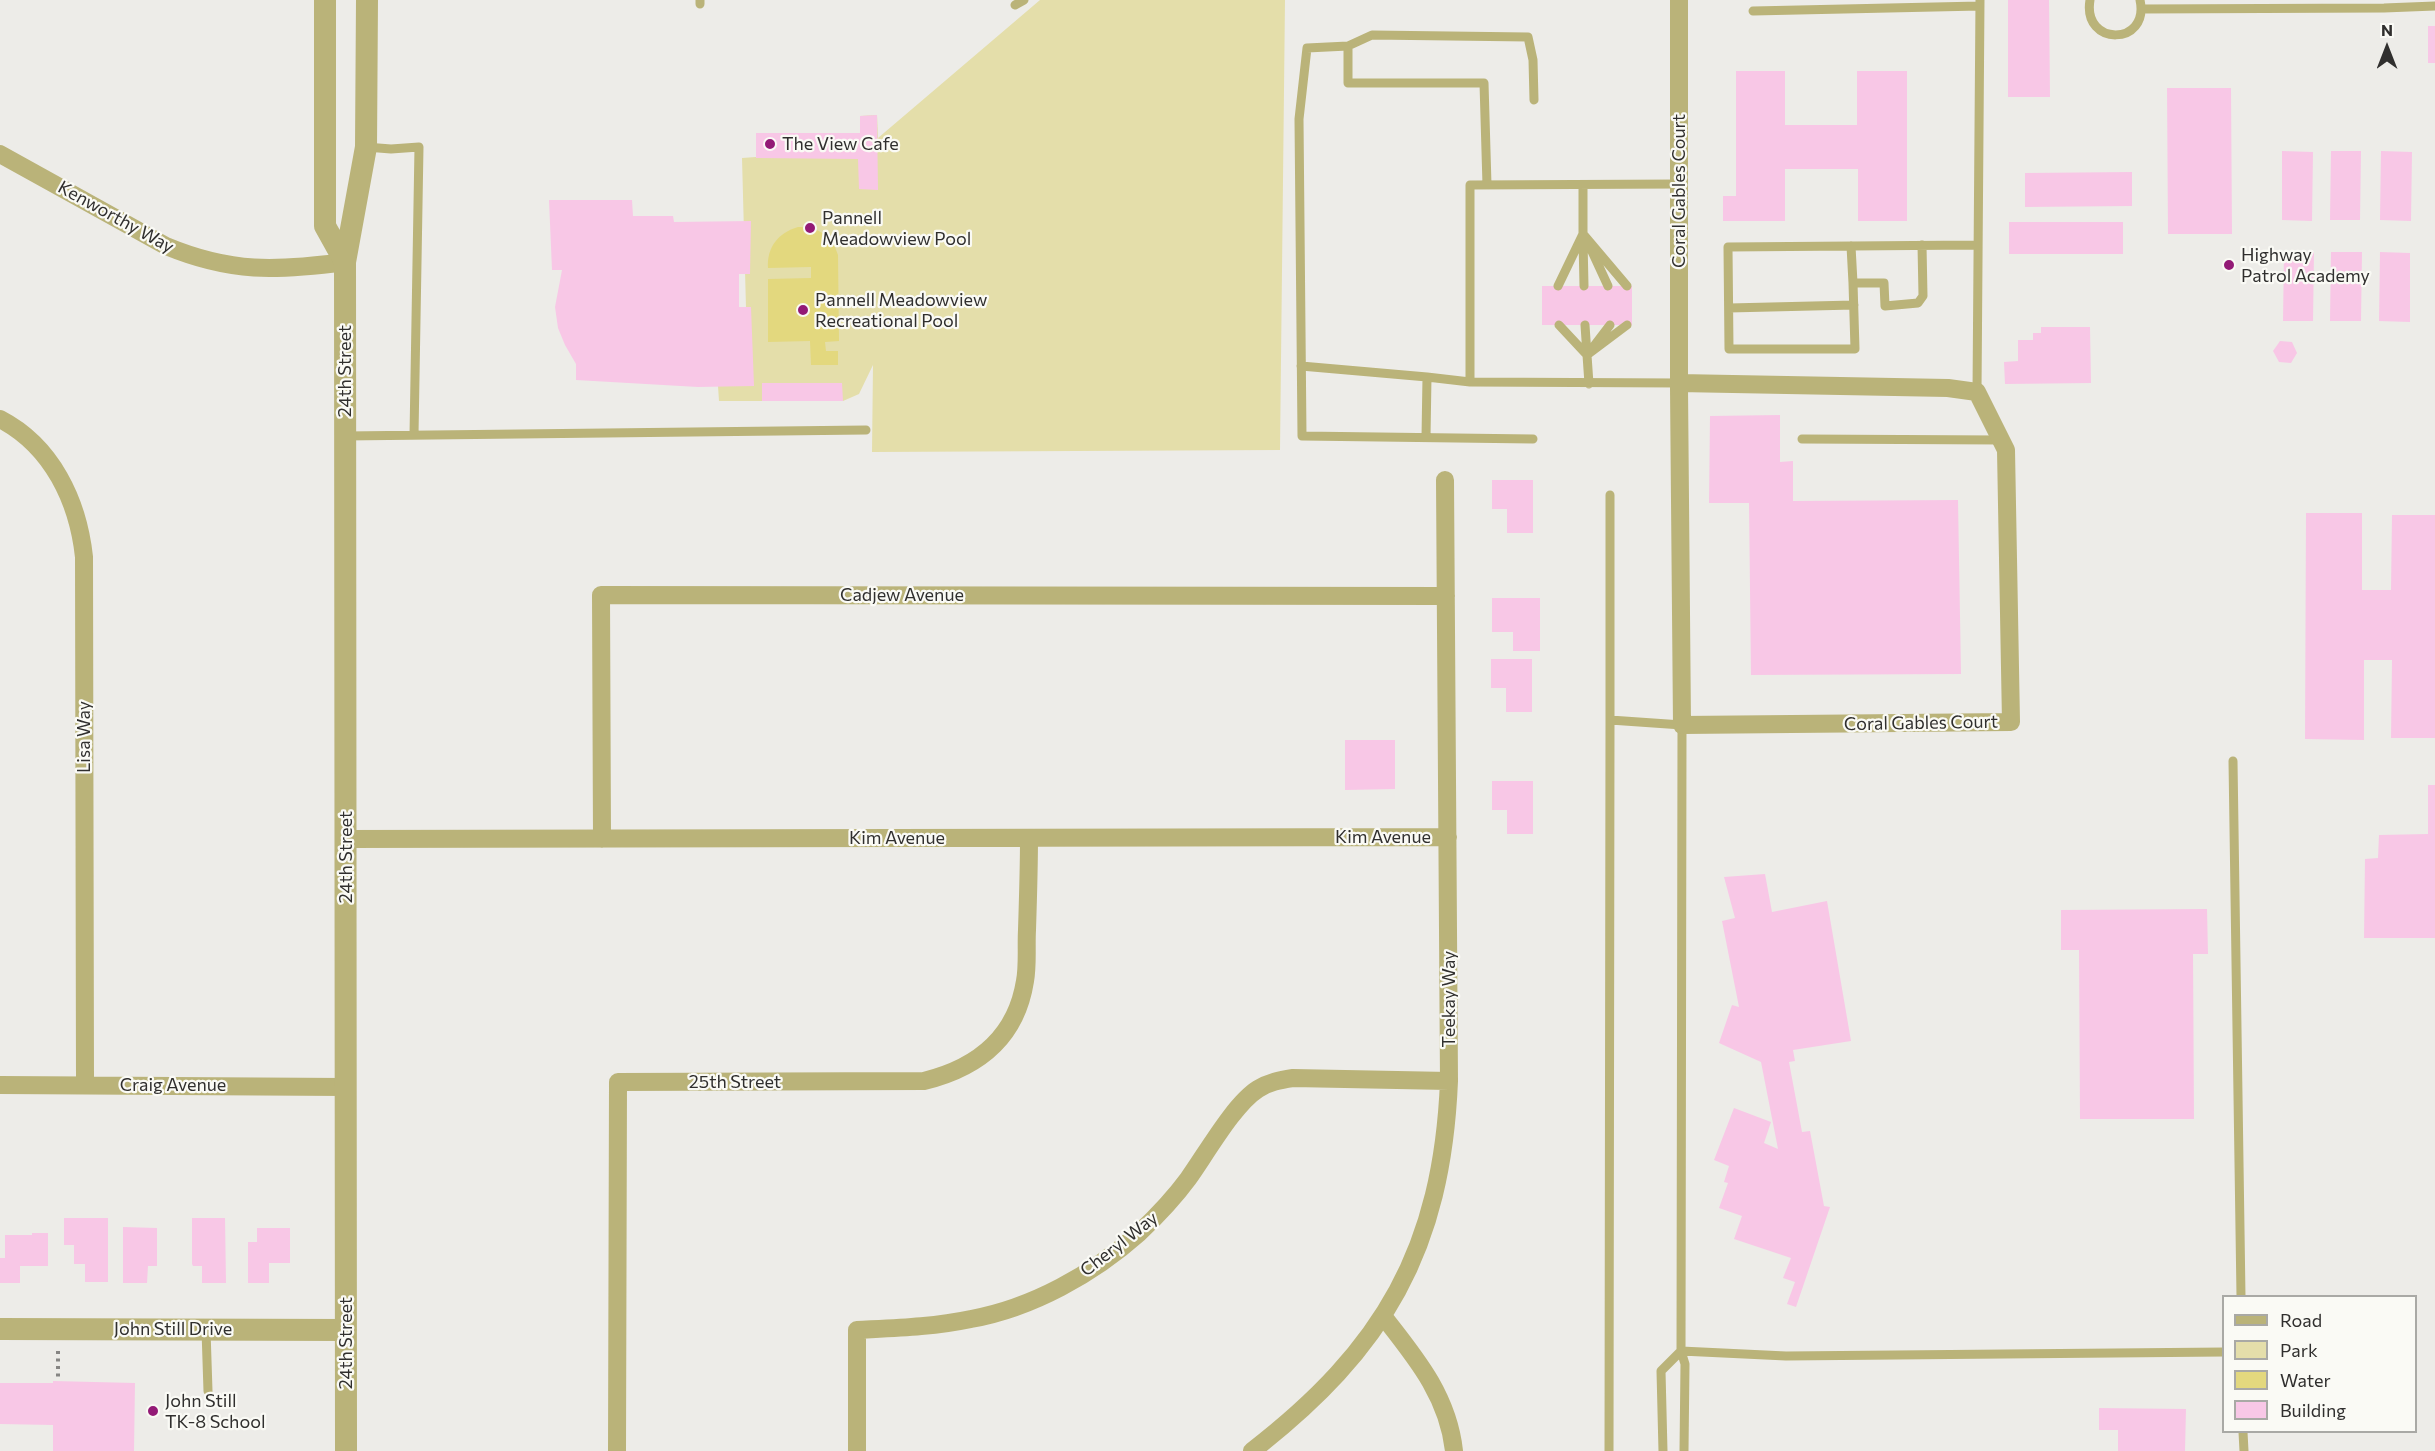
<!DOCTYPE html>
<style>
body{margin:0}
#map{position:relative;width:2435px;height:1451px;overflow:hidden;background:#edece8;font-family:Commissioner,sans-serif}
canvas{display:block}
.legend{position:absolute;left:2222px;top:1295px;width:195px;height:138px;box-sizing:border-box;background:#fafaf5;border:2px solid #a9a9a5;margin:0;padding:8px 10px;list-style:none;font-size:18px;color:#302f2e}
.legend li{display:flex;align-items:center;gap:12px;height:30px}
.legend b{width:30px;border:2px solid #a9a9a5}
.north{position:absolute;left:2357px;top:18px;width:60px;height:60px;-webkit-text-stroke:4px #fafaf5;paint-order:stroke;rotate:0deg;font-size:16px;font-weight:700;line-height:24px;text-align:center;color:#302f2e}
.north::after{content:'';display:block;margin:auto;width:21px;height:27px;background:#302f2e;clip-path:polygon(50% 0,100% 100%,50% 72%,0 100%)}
</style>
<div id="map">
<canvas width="2435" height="1451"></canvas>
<ul class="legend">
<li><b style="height:8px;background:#bab379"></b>Road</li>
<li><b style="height:16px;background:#e4deaa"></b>Park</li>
<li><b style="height:16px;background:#e3d87e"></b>Water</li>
<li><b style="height:16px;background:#f8c7e6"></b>Building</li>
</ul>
<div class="north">N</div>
</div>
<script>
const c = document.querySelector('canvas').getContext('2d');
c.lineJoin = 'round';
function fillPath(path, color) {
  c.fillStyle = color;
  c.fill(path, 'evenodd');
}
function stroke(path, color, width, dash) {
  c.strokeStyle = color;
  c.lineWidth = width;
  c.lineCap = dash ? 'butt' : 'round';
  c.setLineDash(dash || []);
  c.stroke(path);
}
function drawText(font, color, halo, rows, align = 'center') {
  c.font = font + ' Commissioner,sans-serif';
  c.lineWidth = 4.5;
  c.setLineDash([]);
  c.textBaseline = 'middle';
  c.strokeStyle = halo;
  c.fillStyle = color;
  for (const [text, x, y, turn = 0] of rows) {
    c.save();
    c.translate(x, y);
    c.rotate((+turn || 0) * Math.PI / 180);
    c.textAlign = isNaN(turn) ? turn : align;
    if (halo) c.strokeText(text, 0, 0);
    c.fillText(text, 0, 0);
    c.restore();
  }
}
fillPath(new Path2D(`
 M1040,0H1285L1280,450L872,452L873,365L859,394L843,401H719L718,386L748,383L742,158L756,157V133H860V116L877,115L878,138Z`), '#e4deaa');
fillPath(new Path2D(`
 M798,227C818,227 832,235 838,255L839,341L825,342L826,351H838V365H811L810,341L768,342V279L811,278V267L768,268C767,247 778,233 798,227Z`), '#e3d87e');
fillPath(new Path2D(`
 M2008,0H2049L2050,97H2008Z
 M2428,26H2435V63H2428Z
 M1736,71H1785V125H1857V71H1907V221H1858V169H1785V221H1723V196H1736Z
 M2167,88H2231L2232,234H2168Z
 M877,115L878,190L859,189L858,159L756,158V133H860V116Z
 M2282,151L2313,152L2312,221L2282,220Z
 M2331,151H2361L2360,220H2330Z
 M2381,151L2412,152L2411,221L2380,220Z
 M2132,172V206L2025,207V173Z
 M549,200H632L633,216H673L674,222L751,221L750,274H739V307H751L754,386L698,387L576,380V364L565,345L558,328L555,307L562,270H552Z
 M2009,222H2123V254H2009Z
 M2284,252H2314L2313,321H2283Z
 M2331,252H2362L2361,321H2330Z
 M2380,252L2410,253V322L2379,321Z
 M1542,286H1632V325H1542Z
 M2041,327H2090L2091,383L2005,384L2004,362L2018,361V340H2033V333H2041Z
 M2280,341L2292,342L2297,353L2291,363L2279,362L2273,351Z
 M762,383H842L843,401H762Z
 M1780,415V462L1793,461V501L1958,500L1961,674L1751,675L1749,503H1709L1710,416Z
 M1492,480H1533V533H1507V509H1492Z
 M2306,513H2362V590H2391L2392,515H2435V738H2391L2392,660H2364V740L2305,739Z
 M1492,598H1540V651H1513V632H1492Z
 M1491,659H1532V712H1506V688H1491Z
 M1345,740H1395V789L1345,790Z
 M1492,781H1533V834H1507V810H1492Z
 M2428,785H2435V938H2364L2365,859L2378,858L2379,835L2428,834Z
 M1765,874L1772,912L1827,901L1851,1041L1793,1050L1795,1061L1789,1062L1802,1132L1810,1131L1824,1206L1830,1207L1796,1307L1787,1304L1795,1282L1783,1278L1791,1258L1734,1239L1742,1216L1719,1208L1728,1183L1724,1182L1729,1166L1714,1160L1734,1108L1771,1122L1764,1143L1778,1149L1761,1062L1719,1043L1732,1005L1739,1007L1722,921L1735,918L1724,877Z
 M2207,909L2208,954H2193L2194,1119H2080L2079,950H2061V910Z
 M64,1218H108V1282H85V1264H74V1245H64Z
 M192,1218H225L226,1283H202V1266H193L192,1264Z
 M123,1227L157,1228V1266H148L147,1283H123Z
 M257,1228H290V1263H269V1283H248V1242H257Z
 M32,1233H48V1266H20V1283H0V1258H5V1235H32Z
 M53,1381L135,1383L134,1451H53V1425L0,1424V1383H53Z
 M2099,1408L2186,1409L2185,1451H2118V1430H2099Z`), '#f8c7e6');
stroke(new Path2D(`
 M58,1351V1381`), '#868583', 4, [3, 4.5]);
stroke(new Path2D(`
 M2090,0C2082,47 2150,46 2140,0
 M700,4V0
 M1015,5L1024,0
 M2142,9L2384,8L2435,6
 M1753,11L1980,6
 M1348,46L1372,35L1528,37L1533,60L1534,100
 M366,147L391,149L419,147L414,435
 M1487,185L1484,83H1348V46L1307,48L1299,119L1302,436L1533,439
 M1583,234L1627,286
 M1583,240L1584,286
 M1922,245L1923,296L1918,303L1885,306L1884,283H1853L1855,349H1729L1728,247C1812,246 1895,246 1978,245
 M1851,246L1853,283
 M1590,247L1608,286
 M1558,286L1583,234V185
 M1729,308L1854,305
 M1559,325L1587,355L1589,384
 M1585,325L1587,355
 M1594,346L1610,325
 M1587,355L1627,325
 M1301,366L1427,377L1426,437
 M1427,377L1470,382L1679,383
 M1470,382V185L1679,184
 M1977,392L1980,0
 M345,436L866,430
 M1802,439L2001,440
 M1610,495V720
 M2233,761L2241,1296
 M206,1330L208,1391
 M2243,1432L2244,1451
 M1609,1451L1610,720L1682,725L1681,1351L1685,1364L1684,1451
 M1663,1451L1661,1371L1681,1351L1786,1356L2224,1352`), '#bab379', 9);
stroke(new Path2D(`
 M0,154L166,246C231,273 276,271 345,262
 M1679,383L1948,388L1977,392L2006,450L2011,722L1682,725L1679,388V0
 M0,419C52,446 78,501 84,557L85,1085
 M346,839L1448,837
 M602,839L601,595L1446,596
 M0,1085L346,1087
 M1383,1316C1416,1358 1448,1396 1454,1451
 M617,1451L618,1082L924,1081C977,1068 1016,1038 1025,981C1028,965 1026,947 1027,930C1028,899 1029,868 1029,838
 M857,1451V1330C895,1328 933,1327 971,1319C1032,1308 1093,1274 1139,1233C1157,1216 1174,1198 1188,1179C1206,1154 1234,1104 1258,1089C1269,1082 1280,1080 1293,1078L1449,1081
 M1252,1451C1384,1349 1442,1249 1449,1081L1445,480`), '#bab379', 18);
stroke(new Path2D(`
 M325,0V226L345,262
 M0,1329L346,1330
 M346,1451L345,262L366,147L367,0`), '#bab379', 22);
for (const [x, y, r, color] of [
 [770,144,6,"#931a76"],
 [810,228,6,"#931a76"],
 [2229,265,6,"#931a76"],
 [803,310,6,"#931a76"],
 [153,1411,6,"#931a76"]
]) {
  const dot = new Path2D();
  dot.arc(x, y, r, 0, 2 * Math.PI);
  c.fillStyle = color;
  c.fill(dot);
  stroke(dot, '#fafaf5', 2);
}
drawText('18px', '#302f2e', '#fafaf5', [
 ["The View Cafe",782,144],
 ["Pannell",822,218],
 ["Meadowview Pool",822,239],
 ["Highway",2241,255],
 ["Patrol Academy",2241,276],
 ["Pannell Meadowview",815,300],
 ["Recreational Pool",815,321],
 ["John Still",165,1401],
 ["TK-8 School",165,1422]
], 'left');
drawText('18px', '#302f2e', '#fafaf5', [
 ["Coral Gables Court",1679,191,-90],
 ["Kenworthy Way",116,217,29],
 ["24th Street",345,371,-90],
 ["Cadjew Avenue",902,595],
 ["Coral Gables Court",1921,723,-1],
 ["Lisa Way",84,737,-90],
 ["Kim Avenue",1383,837],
 ["Kim Avenue",897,838],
 ["24th Street",346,857,-90],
 ["Teekay Way",1449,999,-90],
 ["25th Street",735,1082],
 ["Craig Avenue",173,1085],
 ["Cheryl Way",1119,1244,-38],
 ["John Still Drive",173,1329],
 ["24th Street",346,1343,-90]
]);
</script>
